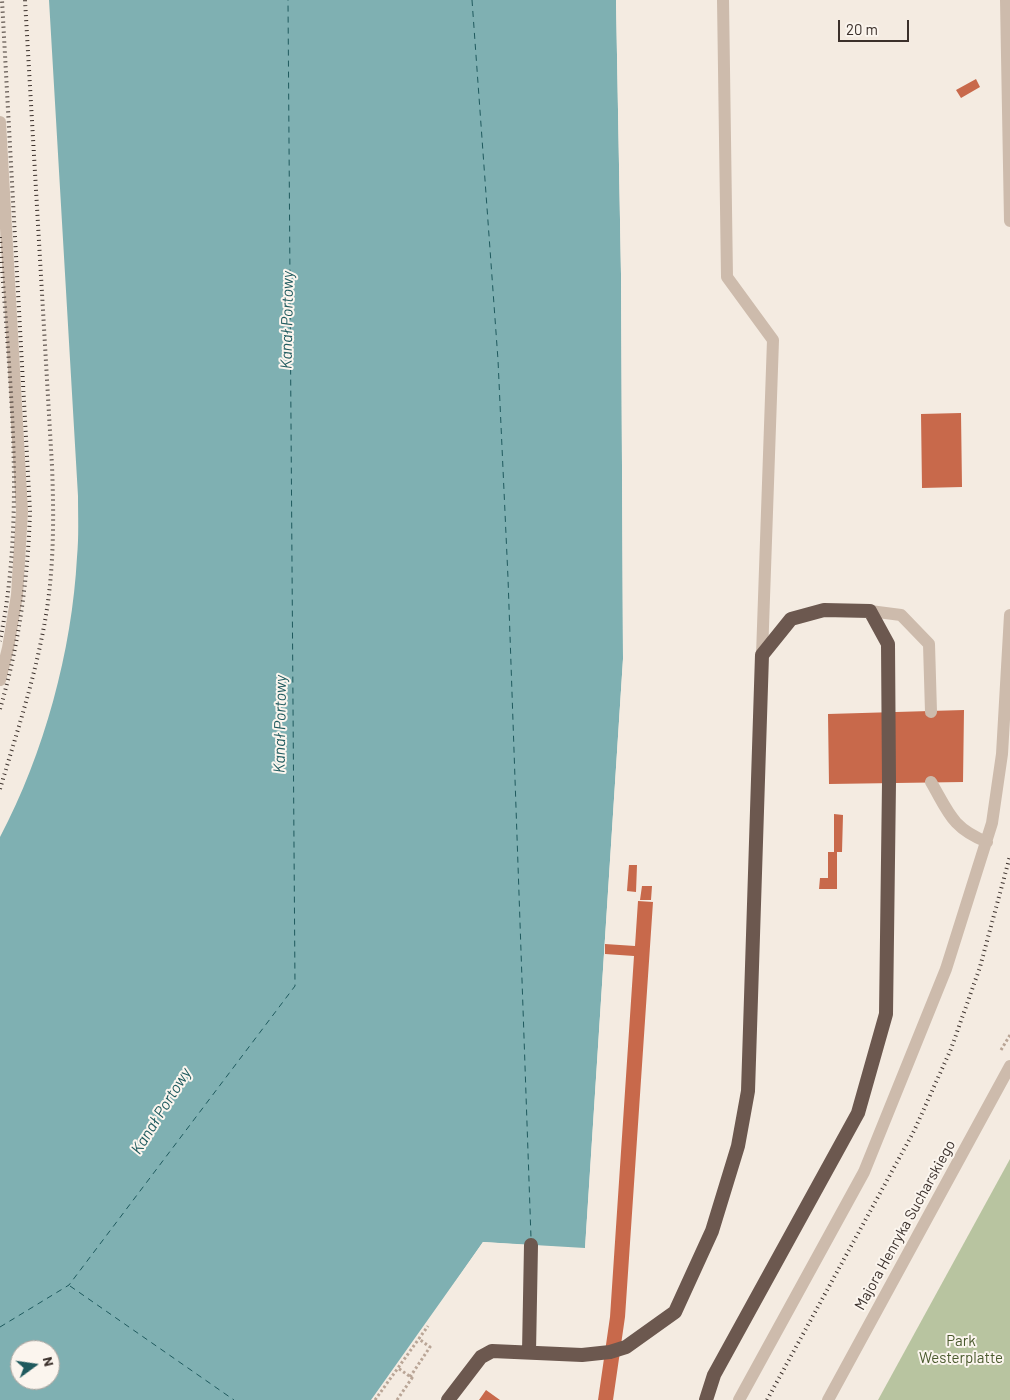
<!DOCTYPE html>
<meta charset="utf-8">
<style>
body{margin:0}
#map{position:relative;width:1010px;height:1400px;overflow:hidden;background:#f4ebe1;font-family:Barlow,sans-serif}
canvas{display:block}
.north{position:absolute;left:10px;top:1340px;width:50px;height:50px;box-sizing:border-box;background:#fbf5ee;border:1px solid #aea6a0;border-radius:50%;rotate:76deg;font-size:14px;font-weight:700;line-height:20px;text-align:center;color:#3b302b}
.north::after{content:'';display:block;margin:auto;width:18px;height:22px;background:#1f5a5e;clip-path:polygon(50% 0,100% 100%,50% 72%,0 100%)}
.scale{position:absolute;left:838px;top:20px;width:71px;height:22px;box-sizing:border-box;border:2px solid #3b302b;border-top:0;padding-left:6px;font-size:15px;line-height:18px;white-space:nowrap;color:#3b302b;-webkit-text-stroke:4px #fbf5ee;paint-order:stroke}
</style>
<div id="map">
<canvas width="1010" height="1400"></canvas>
<div class="north">N</div>
<div class="scale">20 m</div>
</div>
<script>
const c = document.querySelector('canvas').getContext('2d');
c.lineJoin = 'round';
function fillPath(path, color) {
  c.fillStyle = color;
  c.fill(path, 'evenodd');
}
function stroke(path, color, width, dash) {
  c.strokeStyle = color;
  c.lineWidth = width;
  c.lineCap = dash ? 'butt' : 'round';
  c.setLineDash(dash || []);
  c.stroke(path);
}
function drawText(font, color, halo, rows, align = 'center') {
  c.font = font + ' Barlow,sans-serif';
  c.lineWidth = 4;
  c.setLineDash([]);
  c.textBaseline = 'middle';
  c.strokeStyle = halo;
  c.fillStyle = color;
  for (const [text, x, y, turn = 0] of rows) {
    c.save();
    c.translate(x, y);
    c.rotate((+turn || 0) * Math.PI / 180);
    c.textAlign = isNaN(turn) ? turn : align;
    if (halo) c.strokeText(text, 0, 0);
    c.fillText(text, 0, 0);
    c.restore();
  }
}
fillPath(new Path2D(`
 M1010,1159V1400H878Z`), '#b8c4a0');
fillPath(new Path2D(`
 M49,0H616L621,274L623,659L585,1249L483,1242L371,1400H0V837C44,754 72,651 77,557C79,537 78,516 78,496ZM20,1350H50V1380H20Z`), '#7fb0b2');
fillPath(new Path2D(`
 M616,0H618L624,274L625,659L588,1249L585,1251L484,1245L431,1322L429,1320L483,1242L585,1248L623,659L621,274Z`), '#f4ebe1');
stroke(new Path2D(`
 M472,0L498,360L508,578L531,1238
 M70,1286L234,1400
 M0,1327L69,1285L295,986L288,0`), '#1f5a5e', 1, [6, 5]);
fillPath(new Path2D(`
 M976,79L980,87L961,98L956,90Z
 M961,413L962,487L922,488L921,414Z
 M964,710L963,782L829,784L828,714Z
 M834,814L843,815L842,852H837V889H819L820,878H828V852H834Z
 M629,865H637L636,892L627,891Z
 M642,886H652L651,900H640Z
 M638,901L653,902L625,1317L613,1400H598L610,1317L634,956L605,954V944L635,946Z
 M486,1390L500,1400H479Z`), '#c8694b');
stroke(new Path2D(`
 M1001,1050L1010,1035
 M410,1377L430,1347L419,1339
 M375,1400L428,1326
 M397,1400L412,1378L398,1368`), '#b9a596', 3, [2.5, 2.5]);
stroke(new Path2D(`
 M723,0L727,277L773,340L762,655
 M1006,0L1010,221
 M0,122L22,511L17,595L8,648L0,680
 M870,611L901,615L929,644L931,712
 M931,782C949,813 952,828 987,842
 M739,1400L864,1172L946,969L992,823L1002,754L1010,615`), '#cdbbac', 12);
stroke(new Path2D(`
 M828,1400L1010,1066`), '#cdbbac', 12);
stroke(new Path2D(`
 M529,1352L531,1245
 M448,1400L481,1357L492,1351L582,1355L610,1352L626,1347L675,1312L712,1231L738,1146L748,1091L762,655L791,619L824,610L870,611L888,644L889,783L886,1014L858,1113L714,1375L706,1400`), '#6c584f', 14);
stroke(new Path2D(`
 M0,237C8,371 27,509 0,641
 M0,709C19,645 28,578 30,511L2,0
 M0,789C17,732 36,675 46,615C54,566 54,516 52,466L25,0
 M767,1400L914,1131L951,1049L980,967L1010,856`), '#3b302b', 4, [1, 4]);
drawText('15px', '#3b302b', '#fbf5ee', [
 ["Majora Henryka Sucharskiego",905,1225,-61]
]);
drawText('15px', '#4a5a2e', '#fbf5ee', [
 ["Park",961,1341],
 ["Westerplatte",961,1358]
]);
drawText('italic 16px', '#1f5a5e', '#fbf5ee', [
 ["Kanał Portowy",287,320,-89],
 ["Kanał Portowy",280,724,-89],
 ["Kanał Portowy",161,1111,-58]
]);
</script>
